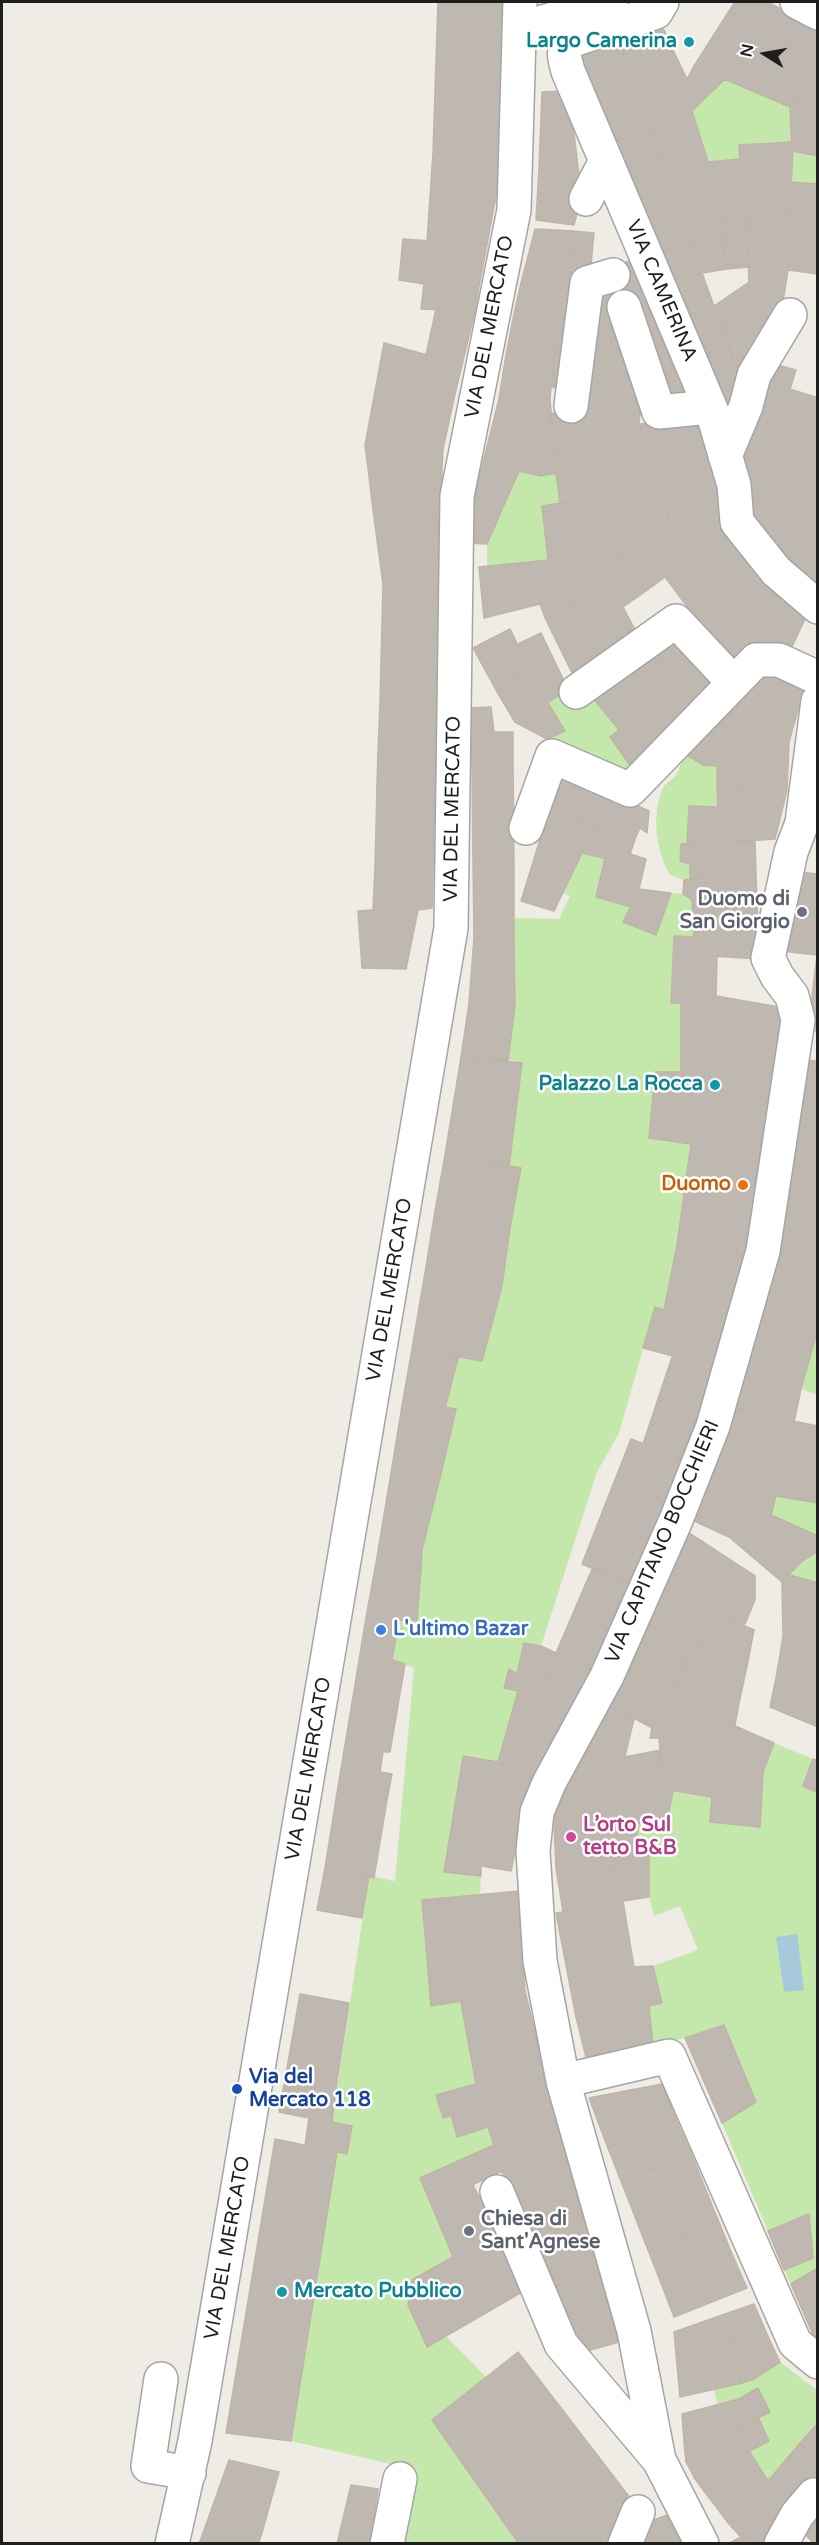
<!DOCTYPE html>
<meta charset="utf-8">
<style>
body{margin:0}
#map{position:relative;width:819px;height:2545px;overflow:hidden;background:#eeece4;font-family:"Varela Round",sans-serif}
canvas{display:block}
.frame{position:absolute;inset:0;border:3px solid #1e1e1e;pointer-events:none}
.north{position:absolute;left:735px;top:24px;width:60px;height:60px;-webkit-text-stroke:4px #fff;paint-order:stroke;rotate:281deg;font-size:16px;font-weight:700;line-height:24px;text-align:center;color:#1e1e1e}
.north::after{content:'';display:block;margin:auto;width:21px;height:27px;background:#1e1e1e;clip-path:polygon(50% 0,100% 100%,50% 72%,0 100%)}
</style>
<div id="map">
<canvas width="819" height="2545"></canvas>
<div class="frame"></div>
<div class="north">N</div>
</div>
<script>
const c = document.querySelector('canvas').getContext('2d');
c.lineJoin = 'round';
function fillPath(path, color) {
  c.fillStyle = color;
  c.fill(path, 'evenodd');
}
function stroke(path, color, width, dash) {
  c.strokeStyle = color;
  c.lineWidth = width;
  c.lineCap = dash ? 'butt' : 'round';
  c.setLineDash(dash || []);
  c.stroke(path);
}
function drawText(font, color, halo, rows, align = 'center') {
  c.font = font + ' "Varela Round",sans-serif';
  c.lineWidth = 5;
  c.setLineDash([]);
  c.textBaseline = 'middle';
  c.strokeStyle = halo;
  c.fillStyle = color;
  for (const [text, x, y, turn = 0] of rows) {
    c.save();
    c.translate(x, y);
    c.rotate((+turn || 0) * Math.PI / 180);
    c.textAlign = isNaN(turn) ? turn : align;
    if (halo) c.strokeText(text, 0, 0);
    c.fillText(text, 0, 0);
    c.restore();
  }
}
fillPath(new Path2D(`
 M725,79L790,107L793,142L739,145L740,159L708,162L692,111Z
 M792,151L817,156V184L791,182Z
 M519,471L541,476L556,473L560,504L542,507L548,560L487,566V544Z
 M568,689L588,692L619,730L610,737L630,765L617,774L547,739L564,731L548,703Z
 M684,753L703,765L717,766L718,807H689L687,845H681L680,861L690,864V879L684,880L670,875C656,851 651,814 663,788C665,783 673,780 676,775C680,769 682,760 684,753Z
 M582,853L605,858L596,897L631,907L655,934L671,893L683,894L692,900L694,937L674,936L671,1003H681V1072H655L649,1138L691,1144L677,1245L664,1310L655,1307L619,1433L597,1472L541,1646L524,1643L517,1674L510,1670L518,1691L498,1762L462,1757L444,1871L481,1876L480,1895L432,2006L461,2002L476,2084L436,2095L442,2118L451,2115L457,2137L488,2127L494,2145L420,2178L453,2257L412,2280L408,2305L426,2347L446,2336L486,2377L432,2420L519,2543H399L417,2470L291,2441L337,2152L347,2153L352,2126L332,2122L369,1876L395,1881L414,1668L392,1660L399,1620L417,1621L422,1550L456,1409L445,1408L458,1358L482,1361L502,1286L510,1228L521,1169L509,1167L522,1064L508,1060L515,1006V918L559,919L570,896L563,893Z
 M817,1329V1395L801,1389Z
 M776,1496L817,1503V1536L771,1515Z
 M817,1551V1583L790,1575L802,1561Z
 M774,1743L813,1759L803,1786L818,1793V2268L791,2284L784,2270L809,2215L768,2231L722,2123L756,2102L685,2038L653,2045L649,2006L662,2002L653,1966L698,1950L680,1906L654,1916L649,1897V1852L634,1845L641,1816L667,1822L673,1791L712,1797L710,1822L759,1827L763,1772Z
 M780,2362L817,2390V2423L768,2481L749,2451L769,2441L759,2419L770,2412L758,2388L739,2399L717,2404L714,2389L754,2379Z`), '#c4e7ac');
fillPath(new Path2D(`
 M797,1934L804,1990L784,1992L776,1937Z`), '#a6cadb');
const building = new Path2D(`
 M438,2H503V160L433,153Z
 M735,2H768L818,30V63L729,11Z
 M729,11L818,63V88L807,82L790,107L694,66Z
 M659,19L673,50L650,60L662,89L640,98L617,33Z
 M617,33L640,98L596,111L570,49Z
 M673,50L687,79L662,89L650,60Z
 M694,66L725,79L692,111L708,162L740,159L739,145L793,142L790,214L684,220L640,98L687,79Z
 M807,82L818,88V156L792,151L790,107Z
 M569,91L578,167L539,169L542,92Z
 M640,98L651,130L610,143L596,111Z
 M651,130L659,152L620,168L610,143Z
 M659,152L675,196L636,207L620,168Z
 M433,153L503,160L492,217L429,212Z
 M578,167L582,195L574,225L536,220L539,169Z
 M791,182L818,184V274L788,270Z
 M675,196L684,220L720,218L722,241L691,243L655,254L636,207Z
 M429,212L492,217L487,245L427,241Z
 M790,214L788,270L785,289L749,282L746,217Z
 M746,217L749,267L727,269L720,218Z
 M535,229L573,231L571,252L530,249Z
 M573,231L594,233L592,254L571,252Z
 M403,239L487,245L479,286L424,284L399,280Z
 M722,241L727,269L702,273L691,243Z
 M691,243L702,273L666,279L655,254Z
 M530,249L592,254L591,268L580,287L521,283Z
 M639,257L673,340L645,354L615,267Z
 M702,273L714,306L683,320L666,279Z
 M749,282L744,314L721,324L714,306Z
 M749,282L785,289L781,315L742,385L721,324L744,314Z
 M521,283L580,287L575,329L513,319Z
 M424,284L479,286L475,311L421,309Z
 M591,289L615,292L631,338L611,336L612,358H586Z
 M714,306L728,347L698,356L683,320Z
 M436,309L475,311L455,394L419,387Z
 M513,319L559,326L553,365L505,361Z
 M559,326L575,329L566,394L551,386Z
 M611,336L631,338L644,377L639,424L657,482L632,488L623,434L584,432L582,450L556,473L550,413L581,416L586,358H612Z
 M673,340L696,397L663,404L645,354Z
 M384,343L427,355L419,387L455,394L443,449L365,445Z
 M728,347L742,385L744,397L720,409L698,356Z
 M505,361L553,365L550,399H499Z
 M767,362L796,370L790,389L818,398V488L776,471L769,503L745,496L743,465L752,399Z
 M499,399H550L556,473L541,476L519,471L487,544L469,543L473,502Z
 M703,418L749,554L686,605L665,577L649,541L656,528L671,525L639,424Z
 M584,432L623,434L632,488L657,482L671,525L656,528L649,541L614,542L620,552L597,569L580,500L560,504L556,473L582,450Z
 M365,445L443,449L442,467L368,468Z
 M442,467L441,515L373,510L368,468Z
 M776,471L818,488V599L746,520L745,496L769,503Z
 M580,500L597,569L620,552L646,591L623,607L641,641L605,664L572,607V586L542,588L540,604L524,608L529,562L548,560L542,506Z
 M373,510L441,515L440,587L383,584Z
 M649,541L665,577L646,591L614,542Z
 M749,554L805,619L791,649L777,641L756,647L735,661L703,627L686,605Z
 M529,562L524,608L484,618L479,567Z
 M383,584L440,587L437,705L380,703Z
 M572,586V607L546,620L540,604L542,588Z
 M572,607L605,664L577,683L546,620Z
 M510,629L530,670L496,690L473,648Z
 M674,632L688,649L667,665L652,648Z
 M541,633L568,689L548,703L565,731L547,739L515,722L496,690L530,670L518,644Z
 M652,648L667,665L688,649L698,662L654,698L677,724L658,743L635,718L619,730L588,692Z
 M698,662L714,689L677,724L654,698Z
 M768,668L805,685L789,742L787,790L742,789L743,743L714,723Z
 M380,703L437,705L436,756L378,752Z
 M491,707L494,732H513V767L472,768L471,708Z
 M635,718L658,743L630,765L610,737Z
 M714,723L743,743L742,789L717,790V766L703,765L684,753Z
 M378,752L436,756L435,788L377,784Z
 M513,767L514,865L473,861L472,768Z
 M567,773L610,793L594,826L550,807Z
 M377,784L435,788L433,868L375,867Z
 M717,790H787L775,839L687,845L689,806L718,807Z
 M610,793L649,811L647,833L640,828L635,839L594,826Z
 M550,807L594,826L585,847L543,830Z
 M594,826L635,839L627,864L582,853Z
 M543,830L585,847L554,911L521,901Z
 M755,842L756,874L690,879V864L680,861L681,844Z
 M630,854L646,859L639,889L631,907L596,897L605,858L627,864Z
 M473,861L514,865V940L474,938Z
 M375,867L433,868L432,908L418,910L406,969L362,968L358,911L373,910Z
 M818,869V955L781,951L791,871L817,874Z
 M756,874L759,959L695,955L692,900L683,894L684,880Z
 M639,889L671,893L656,935L623,922Z
 M674,936L694,937L695,955L717,957L716,996L785,1008L749,1257L677,1245L691,1144L649,1138L655,1072H681V1003H671Z
 M474,938L514,940L515,1006L469,1003Z
 M817,955H818V1031L808,1030Z
 M469,1003L515,1006L508,1060L461,1057Z
 M461,1057L522,1063L509,1167L445,1155Z
 M805,1060L818,1061V1108L798,1104Z
 M798,1104L818,1108V1192L784,1186Z
 M445,1155L521,1168L510,1228L434,1217Z
 M784,1186L818,1192V1220L779,1214Z
 M779,1214L818,1220V1264L772,1256Z
 M434,1217L510,1228L502,1286L425,1273Z
 M677,1245L749,1257L732,1332L685,1318L673,1356L643,1348L655,1307L664,1310Z
 M772,1256L818,1264V1289L765,1281Z
 M425,1273L502,1286L482,1361L412,1349Z
 M765,1281L818,1289V1316L759,1304Z
 M759,1304L818,1316V1329L801,1389L740,1375Z
 M685,1318L732,1332L716,1384L668,1369Z
 M412,1349L458,1358L445,1408L403,1400Z
 M668,1369L716,1384L700,1425L655,1408Z
 M740,1375L801,1389L794,1422L731,1409Z
 M403,1400L456,1409L441,1474L392,1467Z
 M655,1408L700,1425L686,1460L643,1444Z
 M731,1409L818,1426V1503L776,1496L771,1515L818,1536V1551L802,1561L782,1582L729,1537L741,1503L702,1486Z
 M631,1439L686,1460L669,1503L614,1482Z
 M392,1467L441,1474L422,1550L421,1569L376,1563Z
 M614,1482L669,1503L636,1587L582,1564Z
 M702,1486L741,1503L729,1537L690,1519Z
 M686,1531L755,1576V1600L745,1624L717,1614L701,1647L646,1623Z
 M376,1563L421,1569L417,1621L366,1618Z
 M593,1567L636,1587L620,1633L574,1611Z
 M790,1575L818,1583V1646L783,1636L782,1582Z
 M574,1611L620,1633L600,1674L556,1653Z
 M717,1614L754,1630L747,1666L701,1647Z
 M366,1618L399,1620L392,1660L405,1664L390,1752H383L380,1772L392,1774L387,1800L337,1793Z
 M646,1623L747,1666L740,1698L702,1687L704,1678L683,1670L687,1661L638,1639Z
 M783,1636L818,1646V1671L779,1661Z
 M638,1639L687,1661L677,1688L626,1667Z
 M524,1643L541,1646L556,1653L544,1675L587,1697L540,1783L498,1762L518,1691L504,1688L509,1669L517,1674Z
 M556,1653L600,1674L587,1697L544,1675Z
 M779,1661L818,1671V1690L776,1678Z
 M626,1667L699,1697L690,1746L722,1751L721,1796L712,1797L663,1789L659,1738H650L652,1728L607,1703Z
 M683,1670L704,1678L702,1687L740,1698L735,1725L726,1722L722,1751L690,1746L699,1697L677,1688Z
 M776,1678L818,1690V1727L770,1707Z
 M607,1703L634,1719L625,1756L619,1758L584,1745Z
 M726,1722L774,1743L763,1772L760,1827L710,1822L712,1797L721,1796L722,1751Z
 M584,1745L619,1758L661,1750L663,1789L673,1791L667,1822L641,1816L634,1845L649,1852V1873L615,1882L617,1825L553,1800Z
 M463,1756L498,1762L540,1783L523,1814L511,1871L481,1866V1876L444,1872Z
 M813,1759L818,1761V1793L803,1786Z
 M337,1793L387,1800L374,1878L325,1868Z
 M553,1800L617,1825L615,1869L556,1868Z
 M325,1868L369,1876L362,1918L317,1910Z
 M556,1868L615,1869V1904L563,1912Z
 M649,1873V1897L623,1901L634,1967L638,2008L576,2017L556,1913L615,1904V1882Z
 M519,1891L525,1991L431,2006L422,1900Z
 M653,1966L662,2003L649,2006L653,2045L586,2057L576,2017L638,2008L634,1967Z
 M525,1991L552,2101L485,2118L481,2107L443,2118L436,2095L476,2084L461,2002Z
 M300,1994L349,2003L337,2081L286,2074Z
 M724,2025L756,2102L722,2123L685,2038Z
 M286,2074L337,2081L332,2122L352,2126L347,2154L305,2145L309,2118L279,2112Z
 M662,2084L676,2119L608,2148L589,2098Z
 M552,2101L558,2124L494,2145L488,2127L457,2137L451,2115L481,2107L485,2118Z
 M676,2119L691,2153L621,2181L608,2148Z
 M558,2124L565,2151L502,2171L494,2145Z
 M275,2139L337,2152L291,2441L226,2433Z
 M494,2145L502,2171L431,2204L420,2178Z
 M565,2151L584,2218L528,2233L502,2171Z
 M691,2153L718,2220L682,2235L655,2168Z
 M655,2168L682,2235L648,2250L621,2181Z
 M473,2185L527,2289L484,2314L453,2257L431,2204Z
 M809,2214L813,2258L784,2270L768,2231Z
 M584,2218L599,2273L550,2288L528,2233Z
 M718,2220L732,2254L661,2283L648,2250Z
 M732,2254L747,2288L674,2317L661,2283Z
 M453,2257L484,2314L427,2347L408,2305L412,2280Z
 M818,2268V2340L814,2337L791,2284Z
 M599,2273L619,2342L576,2354L550,2288Z
 M754,2304L770,2341L736,2352L728,2313Z
 M728,2313L742,2383L680,2397L674,2332Z
 M770,2341L780,2362L754,2379L742,2383L736,2352Z
 M518,2352L634,2503L615,2544H519L432,2420Z
 M758,2388L770,2412L730,2432L684,2442L682,2414L739,2399Z
 M759,2419L769,2441L695,2479L686,2462L684,2442L730,2432Z
 M818,2423V2459L800,2443Z
 M800,2443L818,2459V2485L796,2505L768,2481Z
 M749,2451L768,2481L729,2524L695,2479Z
 M229,2460L279,2472L261,2536L208,2519Z
 M768,2481L796,2505L772,2544H762L741,2537L729,2524Z
 M351,2485L378,2489L370,2544H337Z
 M818,2500V2544H814L805,2534Z
 M678,2511L690,2536L673,2544H641L651,2521Z
 M208,2519L261,2536L258,2544H199Z
 M741,2537L762,2544H728Z`);
fillPath(building, '#bfb8b1');
stroke(building, '#c0b4a7', 1.5);
const minor = new Path2D(`
 M662,2L656,12L570,41C561,50 565,60 568,71L713,414L734,485L737,522L776,571L818,607
 M797,2L818,13
 M519,29L611,2
 M586,199L606,161
 M624,307L659,412L709,407
 M571,406L587,283L613,275
 M725,456L746,406L754,375L790,315
 M576,692L676,621L734,683
 M526,828L552,756L630,790L756,660H779L818,678
 M563,2081L669,2056L795,2343L818,2362
 M497,2192L561,2344L658,2459
 M161,2379L148,2466L189,2473
 M172,2544L195,2441L451,928L457,496L514,210L520,2
 M387,2544L400,2479
 M625,2544L638,2512
 M702,2544L659,2460L634,2331L563,2081L540,1961L533,1851L537,1812L549,1783L607,1676L676,1520L713,1426L763,1251L798,1020L792,996L777,976L768,958L791,852L802,823L818,701
 M781,2544L797,2515L814,2495`);
stroke(minor, '#a5a5a5', 36);
stroke(minor, '#fff', 33);
for (const [x, y, r, color] of [
 [689,42,6,"#0f9aa8"],
 [802,912,6,"#6b7280"],
 [715,1085,6,"#0f9aa8"],
 [743,1185,6,"#e8710a"],
 [381,1630,6,"#3f7fe0"],
 [571,1837,6,"#d1479c"],
 [237,2089,6,"#1a4fb4"],
 [469,2231,6,"#6b7280"],
 [282,2292,6,"#0f9aa8"]
]) {
  const dot = new Path2D();
  dot.arc(x, y, r, 0, 2 * Math.PI);
  c.fillStyle = color;
  c.fill(dot);
  stroke(dot, '#fff', 2);
}
drawText('bold 20px', '#0d838f', '#fff', [
 ["Largo Camerina",677,42],
 ["Palazzo La Rocca",703,1085],
 ["Mercato Pubblico",294,2292,"left"]
], 'right');
drawText('20px', '#1e1e1e', '#fff', [
 ["VIA CAMERINA",661,291,67],
 ["VIA DEL MERCATO",490,327,-79],
 ["VIA DEL MERCATO",453,809,-89],
 ["VIA DEL MERCATO",390,1290,-80],
 ["VIA CAPITANO BOCCHIERI",663,1542,-67],
 ["VIA DEL MERCATO",309,1769,-80],
 ["VIA DEL MERCATO",228,2248,-80]
]);
drawText('bold 20px', '#5b616d', '#fff', [
 ["Duomo di",790,900],
 ["San Giorgio",790,923],
 ["Chiesa di",481,2220,"left"],
 ["Sant'Agnese",481,2243,"left"]
], 'right');
drawText('bold 20px', '#c56008', '#fff', [
 ["Duomo",731,1185]
], 'right');
drawText('bold 20px', '#366cbe', '#fff', [
 ["L'ultimo Bazar",393,1630]
], 'left');
drawText('bold 20px', '#b23c85', '#fff', [
 ["L’orto Sul",583,1826],
 ["tetto B&B",583,1849]
], 'left');
drawText('bold 20px', '#164399', '#fff', [
 ["Via del",249,2078],
 ["Mercato 118",249,2101]
], 'left');
</script>
